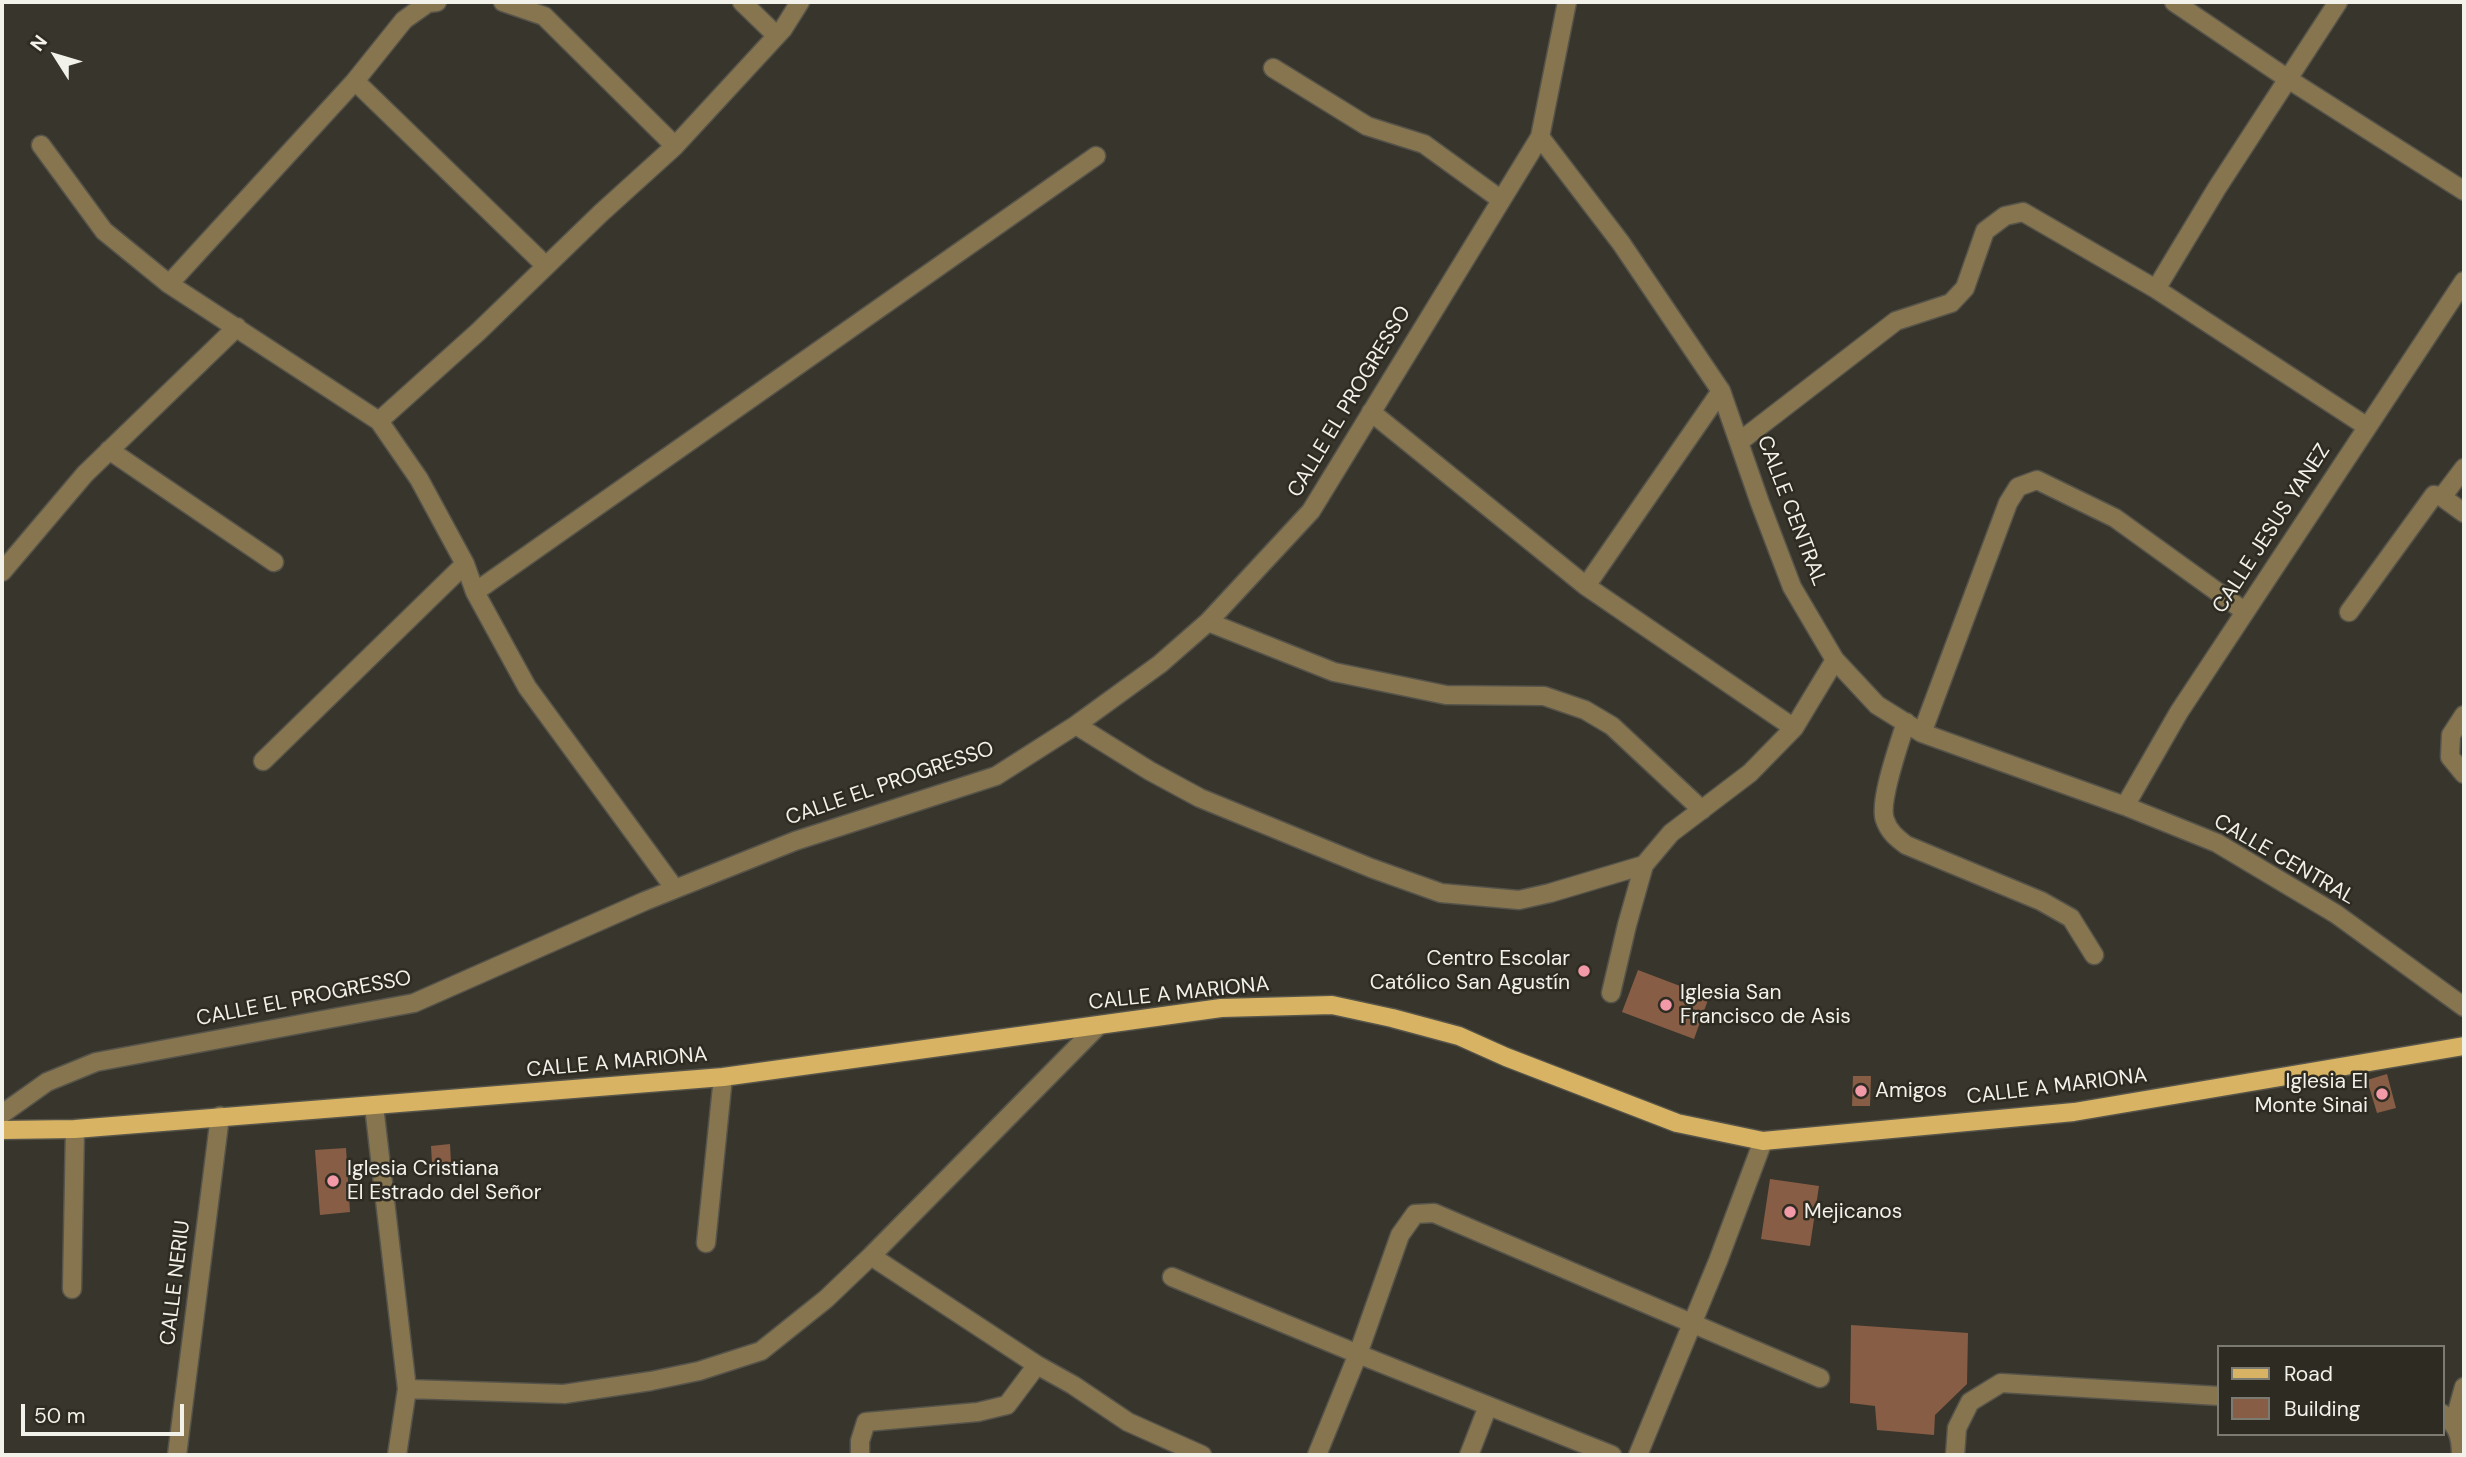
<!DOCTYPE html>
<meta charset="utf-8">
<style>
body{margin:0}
#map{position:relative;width:2466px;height:1457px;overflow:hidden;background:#38362c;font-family:"DM Sans",sans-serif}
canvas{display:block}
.frame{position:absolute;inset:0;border:4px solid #f2f1ea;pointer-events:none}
.legend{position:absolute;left:2217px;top:1345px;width:228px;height:91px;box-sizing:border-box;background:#2e2c22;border:2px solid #7c7b72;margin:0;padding:9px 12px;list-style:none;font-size:21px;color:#f2f1ea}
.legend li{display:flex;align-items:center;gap:14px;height:35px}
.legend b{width:35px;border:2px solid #7c7b72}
.north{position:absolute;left:21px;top:21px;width:70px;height:70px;-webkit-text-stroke:5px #2e2c22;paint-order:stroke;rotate:307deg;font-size:19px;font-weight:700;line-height:28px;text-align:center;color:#f2f1ea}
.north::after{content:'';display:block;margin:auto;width:24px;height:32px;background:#f2f1ea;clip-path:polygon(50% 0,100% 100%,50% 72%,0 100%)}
.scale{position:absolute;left:21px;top:1404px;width:163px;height:32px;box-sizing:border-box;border:4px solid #f2f1ea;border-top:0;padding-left:9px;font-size:21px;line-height:24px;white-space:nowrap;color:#f2f1ea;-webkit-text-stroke:5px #2e2c22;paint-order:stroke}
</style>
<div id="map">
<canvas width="2466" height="1457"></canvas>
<div class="frame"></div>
<ul class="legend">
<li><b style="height:9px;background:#d7b363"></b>Road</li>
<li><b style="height:19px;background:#875d45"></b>Building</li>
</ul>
<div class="north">N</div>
<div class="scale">50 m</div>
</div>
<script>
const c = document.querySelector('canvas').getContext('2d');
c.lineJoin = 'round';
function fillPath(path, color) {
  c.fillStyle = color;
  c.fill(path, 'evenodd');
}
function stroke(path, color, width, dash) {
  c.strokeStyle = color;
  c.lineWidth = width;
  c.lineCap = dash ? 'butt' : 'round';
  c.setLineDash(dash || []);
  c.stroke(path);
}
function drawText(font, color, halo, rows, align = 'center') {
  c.font = font + ' "DM Sans",sans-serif';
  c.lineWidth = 5;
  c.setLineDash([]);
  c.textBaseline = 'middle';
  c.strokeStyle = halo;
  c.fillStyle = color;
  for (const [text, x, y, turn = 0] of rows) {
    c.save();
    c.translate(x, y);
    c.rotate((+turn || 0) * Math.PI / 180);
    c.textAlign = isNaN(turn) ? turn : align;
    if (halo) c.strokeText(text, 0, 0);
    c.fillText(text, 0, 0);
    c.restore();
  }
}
fillPath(new Path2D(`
 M1638,970L1709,997L1694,1039L1622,1012Z
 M2387,1074L2396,1108L2377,1113L2367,1080Z
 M1853,1076H1871L1870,1106H1852Z
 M450,1144L451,1163L432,1164L431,1146Z
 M346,1148L350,1212L320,1215L315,1150Z
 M1770,1179L1819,1186L1810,1246L1761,1239Z
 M1851,1325L1968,1333L1967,1384L1935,1415L1934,1435L1877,1430L1875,1406L1850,1403Z`), '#875d45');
const minor = new Path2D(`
 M503,2L544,16L675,146
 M742,2L776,35
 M1567,2L1540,137L1621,243L1721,391L1760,503L1792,587L1835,660L1877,705L1922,733L2125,806L2217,843L2336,914L2464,1007
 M2174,2L2288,79L2464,191
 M1273,68L1367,126L1424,144L1500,199
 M355,81L546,266
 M41,145L104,231L169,284
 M2156,289L2217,188L2338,2
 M1721,391L1586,586L1794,728
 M1371,412L1586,586
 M379,421L169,284L355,81L404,20L428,3L437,2
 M1739,442L1896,321L1951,303L1965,288L1985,231L2005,216L2023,212L2156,289L2366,426
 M109,450L274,562
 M2442,497L2464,468
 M465,564L419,479L379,421L478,332L601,213L675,146L783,29L800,2
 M2,572L85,474L237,327
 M2349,612L2434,495L2442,497L2464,513
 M1208,622L1334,672L1446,695L1544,696L1585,710L1612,726L1702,810
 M2464,715L2451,735L2450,757L2464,774
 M1906,722C1900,742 1878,802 1885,820C1889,832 1897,838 1906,845L2041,901L2071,918L2094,955
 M1076,725L1150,771L1200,798L1371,868L1441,893L1519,900L1550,893L1644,865
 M1922,733L2008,503L2018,487L2037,480L2115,518L2244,611
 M263,761L465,564L475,592
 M2125,806L2179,712L2464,281
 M675,889L527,687L475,592L1096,156
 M1611,993L1627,925L1644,865L1671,833L1750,773L1794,728L1835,660
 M374,1106L407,1389L397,1455
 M2,1114L47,1082L96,1062L414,1003L645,901L795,841L996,776L1076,725L1160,664L1208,622L1311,511L1540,137
 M706,1243L723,1077
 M871,1256L1037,1365L1073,1385L1128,1422L1202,1455
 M1172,1277L1358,1354L1612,1455
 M72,1289L75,1129
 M407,1389L564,1394L651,1381L699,1371L761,1351L826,1299L871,1256L1098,1026
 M2443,1414C2458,1426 2461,1437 2461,1455
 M2454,1423L2464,1387
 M177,1455L220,1116
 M860,1455V1441L866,1422L978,1412L1007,1405L1037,1365
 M1317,1455L1358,1354L1400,1235L1415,1214L1434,1213L1820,1378
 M1469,1455L1488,1406
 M1638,1455L1718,1261L1763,1141
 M1955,1455L1957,1428L1970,1402L2001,1383L2219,1396`);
const major = new Path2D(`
 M2,1130L75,1129L723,1077L1221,1008L1332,1005L1392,1018L1459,1036L1506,1057L1677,1123L1763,1141L2074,1112L2464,1046`);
stroke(minor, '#56544a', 21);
stroke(major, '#56544a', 21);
stroke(minor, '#877550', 18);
stroke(major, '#d7b363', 18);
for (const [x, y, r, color] of [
 [1584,971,7,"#f39aa8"],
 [1666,1005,7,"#f39aa8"],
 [1861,1091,7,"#f39aa8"],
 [2382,1094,7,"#f39aa8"],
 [333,1181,7,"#f39aa8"],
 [1790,1212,7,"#f39aa8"]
]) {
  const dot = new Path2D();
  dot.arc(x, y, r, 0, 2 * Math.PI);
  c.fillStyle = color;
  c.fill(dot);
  stroke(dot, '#2e2c22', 2.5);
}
drawText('21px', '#f2f1ea', '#2e2c22', [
 ["CALLE EL PROGRESSO",1350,402,-59],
 ["CALLE CENTRAL",1791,511,69],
 ["CALLE JESUS YANEZ",2272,529,-57],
 ["CALLE EL PROGRESSO",890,784,-19],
 ["CALLE CENTRAL",2284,860,30],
 ["CALLE A MARIONA",1179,994,-6],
 ["CALLE EL PROGRESSO",304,999,-11],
 ["CALLE A MARIONA",617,1063,-5],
 ["CALLE A MARIONA",2057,1087,-7],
 ["CALLE NERIU",176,1283,-83]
]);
drawText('21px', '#f2f1ea', '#2e2c22', [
 ["Centro Escolar",1570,959,"right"],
 ["Católico San Agustín",1570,983,"right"],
 ["Iglesia San",1680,993],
 ["Francisco de Asis",1680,1017],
 ["Iglesia El",2368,1082,"right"],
 ["Monte Sinai",2368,1106,"right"],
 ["Amigos",1875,1091],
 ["Iglesia Cristiana",347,1169],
 ["El Estrado del Señor",347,1193],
 ["Mejicanos",1804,1212]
], 'left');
</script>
